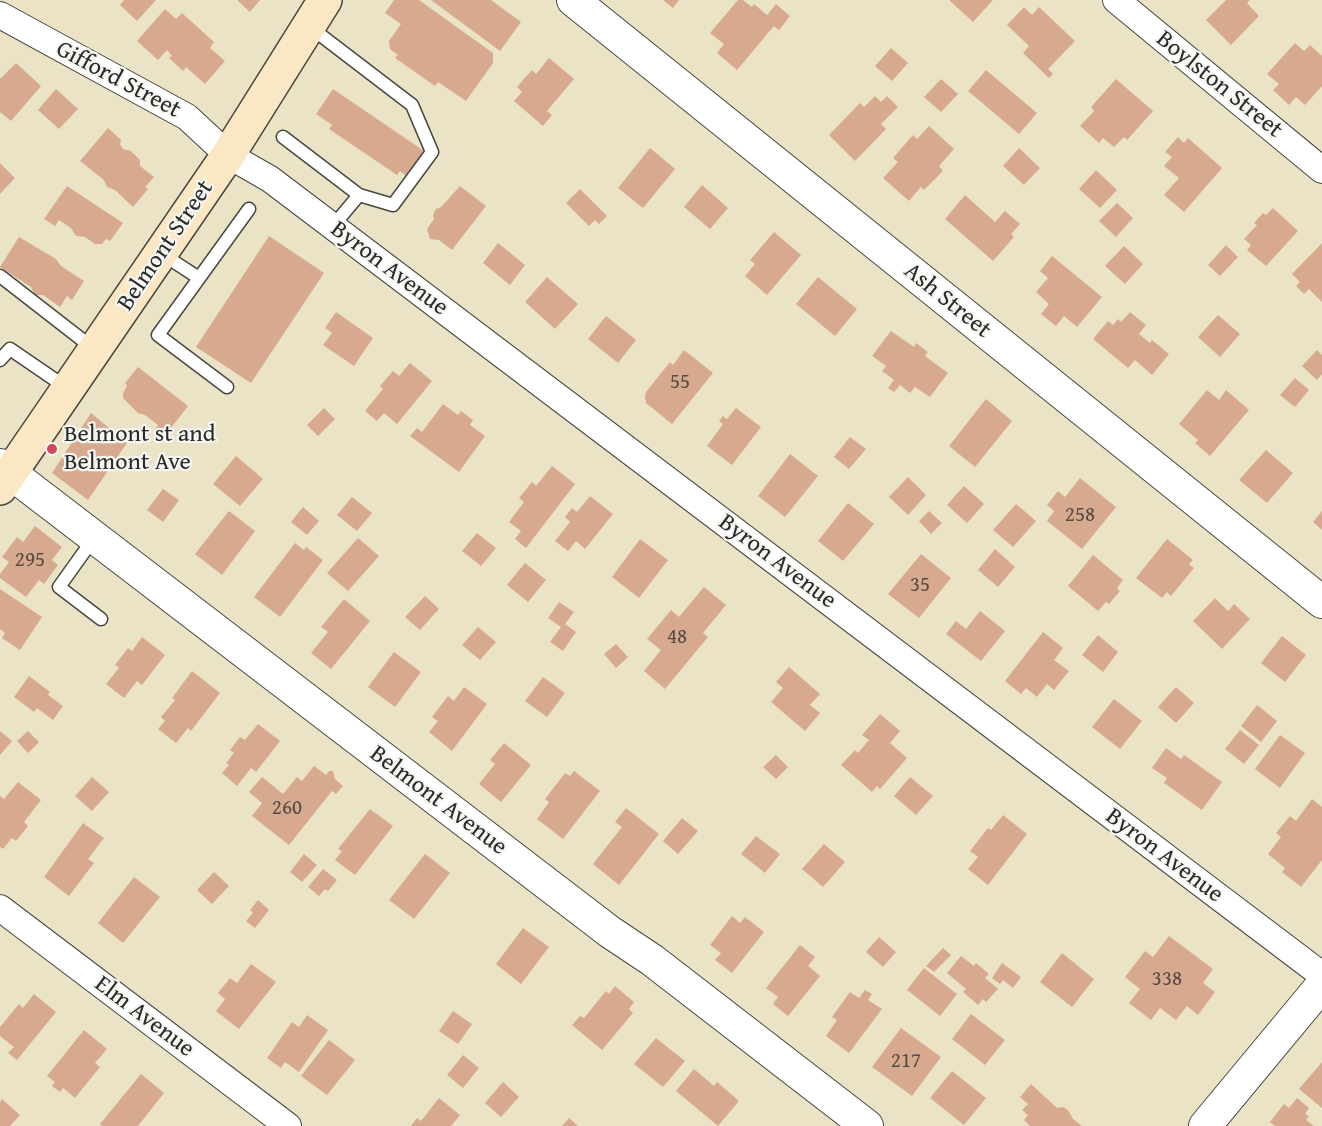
<!DOCTYPE html>
<style>
body{margin:0}
canvas{display:block;background:#ebe3c6}
</style>
<canvas width="1322" height="1126"></canvas>
<script>
const c = document.querySelector('canvas').getContext('2d');
c.lineJoin = 'round';
function fillPath(path, color) {
  c.fillStyle = color;
  c.fill(path, 'evenodd');
}
function stroke(path, color, width, dash) {
  c.strokeStyle = color;
  c.lineWidth = width;
  c.lineCap = dash ? 'butt' : 'round';
  c.setLineDash(dash || []);
  c.stroke(path);
}
function drawText(font, color, halo, rows, align = 'center') {
  c.font = font + ' "Gentium Book Plus",serif';
  c.lineWidth = 4.5;
  c.setLineDash([]);
  c.textBaseline = 'middle';
  c.strokeStyle = halo;
  c.fillStyle = color;
  for (const [text, x, y, turn = 0] of rows) {
    c.save();
    c.translate(x, y);
    c.rotate((+turn || 0) * Math.PI / 180);
    c.textAlign = isNaN(turn) ? turn : align;
    if (halo) c.strokeText(text, 0, 0);
    c.fillText(text, 0, 0);
    c.restore();
  }
}
fillPath(new Path2D(`
 M124,0H156L137,21L120,5Z
 M237,0H260L250,12Z
 M394,0H419L493,53V63L466,101L438,82L435,86L395,58L398,55L390,49L389,41L401,24L385,13Z
 M431,0H491L521,22L500,51Z
 M663,0H679L673,8Z
 M738,0H743L752,7L754,4L767,15L776,4L790,16L779,30L774,26L737,70L717,53L724,44L710,33Z
 M949,0H993L973,22Z
 M1226,0H1250L1247,3L1259,16L1231,45L1206,20Z
 M1024,7L1032,15L1039,7L1075,41L1048,69L1053,74L1049,78L1023,53L1029,46L1007,25Z
 M165,9L176,19L182,13L214,42L210,48L225,61L205,84L186,67L183,71L169,58L172,56L167,50L158,60L137,41Z
 M1295,43L1304,51L1310,45L1322,56V86L1305,105L1296,97L1289,105L1273,90L1279,84L1267,74Z
 M891,48L908,63L892,81L875,66Z
 M549,58L574,79L547,111L552,115L543,126L514,101L522,92L517,87L532,70L536,74Z
 M16,63L41,86L11,121L0,112V79Z
 M986,70L1037,113L1019,134L968,91Z
 M941,79L958,94L941,112L924,97Z
 M1116,79L1153,111L1127,140L1124,137L1114,147L1103,138L1099,143L1080,126L1094,111L1091,107Z
 M56,89L78,109L59,129L38,110Z
 M333,89L427,153L410,179L400,171L397,175L329,129L332,125L316,114Z
 M875,96L881,102L887,96L898,107L881,124L886,129L855,161L829,135L860,103L864,107Z
 M929,126L954,149L939,166L943,171L924,190L921,187L909,201L883,178L898,162L893,158L913,135L917,139Z
 M108,128L121,140L120,144L123,149L131,151L140,160V166L154,177L145,187L148,189L133,207L115,190L107,187L104,180L80,161Z
 M1178,137L1184,143L1188,138L1222,168L1184,212L1164,195L1179,178L1164,166L1172,157L1165,152Z
 M650,148L675,169L643,208L618,188Z
 M1019,148L1040,168L1024,185L1003,166Z
 M0,163L15,178L0,194Z
 M1096,170L1117,190L1100,208L1079,189Z
 M702,185L728,208L710,229L684,207Z
 M67,186L123,223L110,241L106,239L102,244H95L85,237L76,236L71,228L59,220L55,226L44,219Z
 M460,186L486,206L452,250L439,240L430,239L427,229L434,219L433,215L436,209L441,207Z
 M580,189L607,216L599,224L595,220L589,226L566,203Z
 M965,195L995,222L1005,211L1020,224L1011,234L1014,237L993,261L945,219Z
 M1117,203L1133,218L1116,237L1099,221Z
 M1273,208L1298,231L1266,266L1247,250L1251,245L1244,239L1257,225L1254,223L1263,213L1266,215Z
 M774,232L801,255L767,295L745,276L755,264L750,260Z
 M269,236L324,273L251,383L196,347Z
 M19,237L56,259L61,266L84,281L72,300L67,296L60,307L43,295H35L31,287L0,267Z
 M498,243L525,265L510,285L483,263Z
 M1322,243V302L1309,289L1304,294L1296,286L1300,282L1292,274Z
 M1226,245L1238,257L1220,276L1208,265Z
 M1124,246L1143,264L1125,284L1105,266Z
 M1052,256L1102,297L1077,327L1064,316L1056,326L1041,314L1049,304L1036,292L1048,278L1040,271Z
 M547,277L578,304L555,329L525,302Z
 M818,277L857,309L835,336L796,304Z
 M336,312L373,338L354,366L323,345L332,333L325,328Z
 M1130,312L1146,325L1139,334L1150,343L1152,340L1169,354L1152,375L1135,360L1128,368L1093,339L1108,321L1113,325L1118,319L1121,322Z
 M1218,315L1240,334L1220,357L1198,337Z
 M606,316L636,340L618,363L588,339Z
 M891,331L914,347L916,343L928,352L925,356L948,373L930,397L915,387L910,393L900,385L894,392L888,388L894,380L882,371L886,366L872,356Z
 M684,350L713,373L672,424L646,403L645,397L646,392L670,362L673,365Z
 M1317,350L1322,355V374L1317,380L1302,366Z
 M410,363L432,381L397,424L384,413L377,421L365,411L383,389L380,386L393,371L399,376Z
 M138,367L188,406L164,437L155,430L158,425L145,415L138,413L123,398V393L127,386L125,383Z
 M1295,378L1309,390L1295,407L1280,395Z
 M1207,390L1219,400L1226,390L1249,410L1210,456L1195,443L1198,440L1179,424Z
 M986,399L1012,421L975,467L949,446Z
 M443,404L458,415L461,411L473,420L470,425L485,436L459,472L410,436L417,428L422,432Z
 M324,408L335,419L318,436L307,425Z
 M736,408L761,427L732,465L707,446L723,424L719,421L723,416L727,419Z
 M91,413L127,443L88,500L52,473Z
 M850,437L866,449L849,469L834,457Z
 M1266,450L1293,473L1267,503L1239,480Z
 M790,454L818,476L785,517L758,496Z
 M236,456L263,479L240,506L213,484Z
 M552,466L575,484L526,548L515,539L521,531L509,522L524,502L519,498L532,482L536,486Z
 M908,477L926,495L908,515L889,497Z
 M1080,478L1116,507L1082,549L1047,521L1054,511L1047,505L1058,491L1065,497Z
 M964,486L984,504L967,523L947,505Z
 M163,489L179,500L163,522L147,510Z
 M590,496L613,514L585,549L576,541L568,551L555,541L570,522L565,517L572,508L577,512Z
 M352,497L372,513L357,531L337,515Z
 M848,503L874,524L843,561L818,541Z
 M1016,504L1036,521L1013,547L993,530Z
 M303,507L319,521L307,535L291,522Z
 M229,511L255,531L222,575L195,554Z
 M929,511L942,523L931,534L919,521Z
 M1322,511V530L1313,522Z
 M35,526L62,547L52,560L58,565L44,584L39,580L26,597L0,578V574L9,562L2,557L17,537L23,542Z
 M477,533L496,548L481,566L462,551Z
 M358,538L379,556L348,591L327,573Z
 M640,539L668,560L639,598L612,577Z
 M1167,539L1193,560L1189,564L1194,568L1171,596L1167,592L1162,598L1136,578Z
 M295,543L304,550L306,547L323,560L280,617L254,597Z
 M995,549L1015,567L998,587L978,570Z
 M921,554L951,578L919,618L888,594Z
 M1093,555L1123,580L1117,588L1120,591L1109,604L1106,602L1098,611L1068,586Z
 M525,563L546,580L528,602L507,585Z
 M704,587L726,605L703,633L708,637L665,689L644,671L661,650L647,639L671,610L679,617Z
 M0,589L42,617L20,650L2,638L5,633L0,629Z
 M425,596L439,609L420,630L405,617Z
 M1215,598L1228,611L1234,604L1250,619L1222,649L1193,621Z
 M344,599L370,621L331,669L311,653L328,632L321,627Z
 M559,602L574,612L565,624L576,632L563,651L550,642L561,627L548,618Z
 M980,611L1005,631L981,661L946,634L956,621L966,629Z
 M478,627L496,642L480,660L462,645Z
 M1043,632L1063,648L1054,660L1069,671L1054,690L1047,684L1037,697L1026,688L1021,694L1005,681Z
 M1098,635L1118,652L1103,672L1082,655Z
 M1282,636L1306,655L1285,682L1261,663Z
 M142,637L165,655L142,685L137,681L124,698L106,684L119,668L115,665L128,648L132,651Z
 M616,644L628,657L616,668L604,654Z
 M394,652L421,672L395,707L368,687Z
 M789,667L820,694L810,705L820,713L805,731L771,702L783,688L776,682Z
 M192,671L220,693L191,731L188,728L176,743L158,729L165,721L161,717L175,700L172,698Z
 M29,676L50,692L48,695L63,706L53,720L37,708L34,712L14,697Z
 M543,677L565,693L547,717L525,701Z
 M464,687L487,704L452,751L429,732L438,721L432,717L448,696L454,701Z
 M1176,687L1194,703L1176,723L1158,707Z
 M1114,699L1142,721L1120,749L1092,727Z
 M1257,705L1277,721L1261,742L1241,726Z
 M880,714L900,731L890,743L907,758L880,789L877,786L872,792L841,765L855,750L858,753L869,740L862,735Z
 M258,724L280,741L256,772L251,768L237,786L222,773L229,765L226,763L234,753L230,750L240,737L245,740Z
 M1240,730L1259,745L1244,764L1225,749Z
 M0,731L12,741L0,755Z
 M28,731L39,742L28,753L17,741Z
 M1280,735L1305,753L1280,788L1255,769Z
 M504,743L531,765L501,802L479,784L495,764L490,760Z
 M1166,748L1181,759L1184,755L1222,782L1202,810L1164,783L1167,778L1152,768Z
 M776,755L788,767L776,779L763,767Z
 M314,766L326,775L329,771H333L335,779L343,786L336,794L332,791L289,845L252,816L262,803L249,792L262,777L283,794L297,777L302,781Z
 M574,771L600,791L563,839L537,819L549,802L545,799L565,773L570,776Z
 M92,777L109,792L92,811L75,796Z
 M910,777L933,796L916,815L894,796Z
 M18,782L41,800L24,822L28,826L16,841L12,838L3,849L0,847V796L4,799Z
 M1312,799L1322,807V860L1301,887L1282,872L1285,868L1268,854L1281,837L1276,833L1290,816L1296,821Z
 M626,808L659,834L619,885L593,864L622,827L615,822Z
 M370,809L393,826L355,875L335,860L342,851L338,849Z
 M1003,815L1027,834L988,885L968,869L978,857L970,851L988,828L991,830Z
 M682,818L698,831L678,854L663,841Z
 M83,823L104,838L88,859L94,863L69,896L44,877Z
 M756,836L780,854L765,873L741,854Z
 M824,844L845,862L823,887L802,869Z
 M304,854L317,865L302,882L290,872Z
 M425,854L450,873L414,919L389,900Z
 M323,869L337,880L328,891L325,889L319,896L308,887Z
 M214,872L229,886L212,904L197,890Z
 M134,877L160,897L123,943L98,923Z
 M258,900L269,910L255,928L246,921L253,913L250,910Z
 M732,916L740,923L745,917L764,932L732,973L715,960L721,953L710,945Z
 M523,928L549,947L521,984L496,964Z
 M1169,936L1213,969L1203,983L1215,992L1198,1015L1187,1006L1176,1020L1160,1008L1151,1020L1129,1003L1140,989L1125,977L1145,951L1153,957Z
 M879,937L896,952L883,967L866,952Z
 M800,945L815,957L808,966L820,976L788,1016L773,1004L778,997L766,988Z
 M943,948L951,955L934,972L926,966Z
 M1062,953L1094,979L1072,1007L1040,982Z
 M961,956L974,966L976,963L989,974L985,978L998,989L986,1002L983,999L978,1005L963,992L966,989L947,973Z
 M1002,963L1021,977L1013,988L1003,980L1000,984L992,978Z
 M251,964L276,982L239,1029L216,1011L225,999L218,993L230,978L237,983Z
 M924,968L957,994L940,1016L907,990Z
 M615,986L634,1002L629,1009L633,1013L602,1050L572,1025L580,1016L584,1018L606,991L609,994Z
 M865,990L872,994L868,1000L882,1009L849,1053L826,1036L837,1020L832,1017L850,992L859,998Z
 M34,994L56,1012L17,1060L8,1053L14,1047L0,1036V1027L19,1004L23,1008Z
 M453,1011L472,1024L458,1044L439,1031Z
 M971,1014L1005,1040L985,1065L952,1039Z
 M307,1015L328,1030L299,1072L285,1062L281,1068L267,1058L292,1022L299,1027Z
 M901,1028L941,1057L912,1096L872,1067Z
 M84,1030L107,1049L95,1063L100,1067L75,1098L63,1088L60,1092L52,1086L55,1082L47,1076Z
 M656,1038L685,1061L663,1087L634,1064Z
 M329,1040L355,1060L327,1095L301,1076Z
 M463,1055L479,1068L463,1088L447,1075Z
 M1322,1062V1108L1299,1089Z
 M694,1069L714,1086L717,1082L739,1101L718,1126L676,1091Z
 M952,1071L986,1098L964,1125L930,1098Z
 M141,1074L164,1093L138,1126H102L100,1124Z
 M503,1082L519,1097L501,1117L485,1103Z
 M1031,1084L1057,1108L1063,1107L1068,1110L1073,1119L1082,1126H1030L1024,1120L1028,1115L1022,1110L1028,1104L1020,1097Z
 M439,1098L460,1115L451,1126H411L417,1118L421,1121Z
 M1297,1098L1309,1108L1305,1114L1309,1116L1306,1120L1314,1126H1275L1270,1122L1284,1104L1289,1108Z
 M2,1099L20,1115L10,1126H0V1102Z
 M569,1118L578,1126H562Z`), '#d7aa8f');
const service = new Path2D(`
 M310,27L412,105L432,152L393,205L359,195
 M283,137L359,195L333,226
 M162,254L199,278
 M0,276L94,349
 M0,360L10,349L67,388
 M227,387L158,335L249,209
 M94,538L59,587L101,619`);
const minor = new Path2D(`
 M1116,0L1322,170
 M0,15L187,117L228,155L270,179L1322,975
 M0,908L288,1126`);
const tertiary = new Path2D(`
 M573,0L1322,602
 M0,465L610,932L652,960L867,1126
 M1205,1126L1322,985`);
const secondary = new Path2D(`
 M0,488L228,155L325,0`);
stroke(service, '#484742', 15);
stroke(minor, '#484742', 28);
stroke(tertiary, '#484742', 34);
stroke(secondary, '#484742', 36);
stroke(service, '#fff', 12);
stroke(minor, '#fff', 26);
stroke(tertiary, '#fff', 32);
stroke(secondary, '#fbe7c3', 33);
for (const [x, y, r, color] of [
 [52,449,6,"#d1495b"]
]) {
  const dot = new Path2D();
  dot.arc(x, y, r, 0, 2 * Math.PI);
  c.fillStyle = color;
  c.fill(dot);
  stroke(dot, '#f6f6f2', 2);
}
drawText('21px', '#564b44', null, [
 ["55",680,383],
 ["258",1080,516],
 ["295",30,561],
 ["35",920,586],
 ["48",677,638],
 ["260",287,809],
 ["338",1167,980],
 ["217",906,1062]
]);
drawText('24px', '#2b2b2b', '#f6f6f2', [
 ["Gifford Street",118,80,28],
 ["Boylston Street",1219,85,39],
 ["Belmont Street",166,246,-56],
 ["Byron Avenue",389,269,37],
 ["Ash Street",947,301,39],
 ["Byron Avenue",777,562,37],
 ["Belmont Avenue",438,801,37],
 ["Byron Avenue",1164,856,37],
 ["Elm Avenue",144,1017,37]
]);
drawText('24px', '#2b2b2b', '#f6f6f2', [
 ["Belmont st and",64,435],
 ["Belmont Ave",64,463]
], 'left');
</script>
